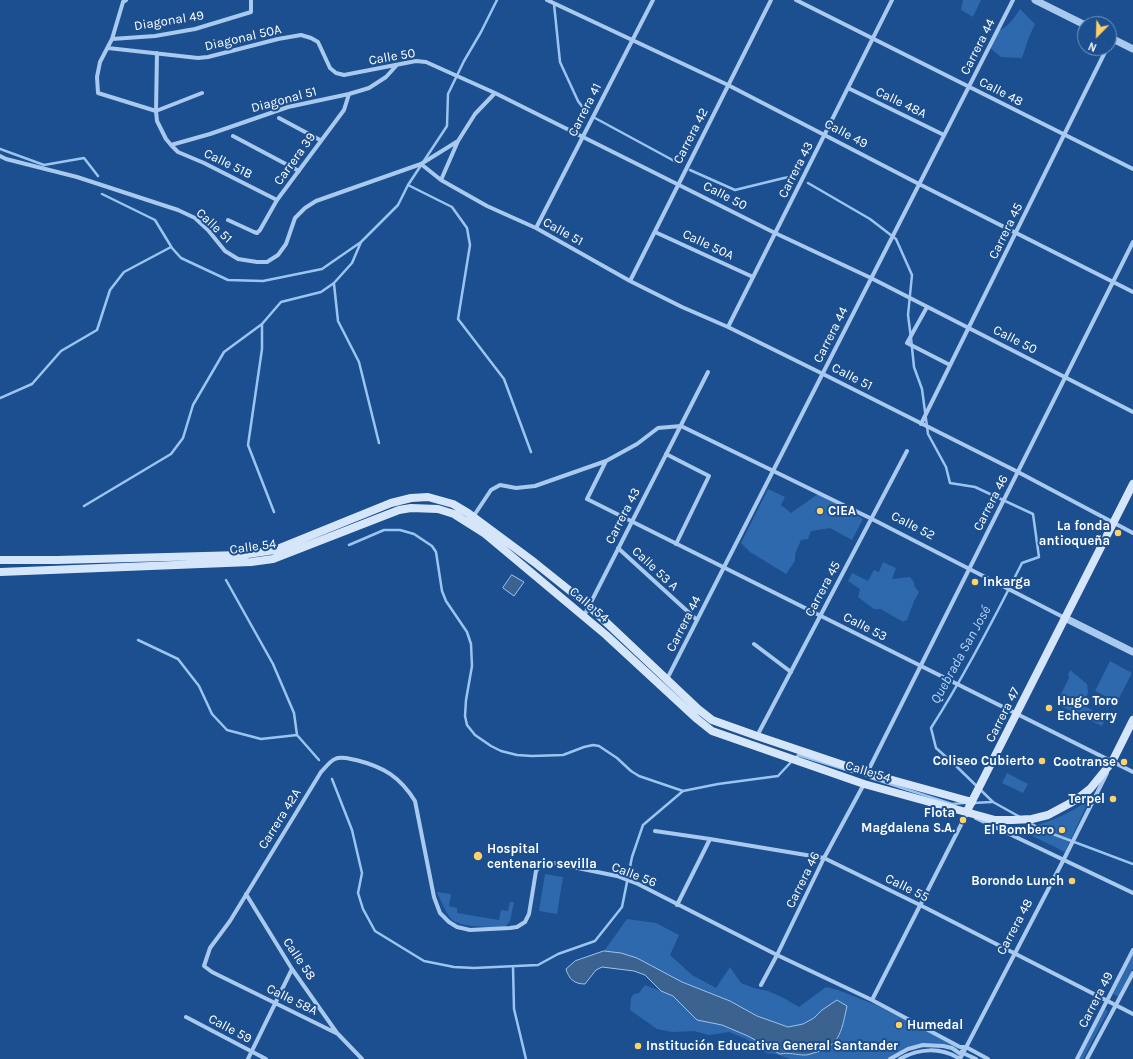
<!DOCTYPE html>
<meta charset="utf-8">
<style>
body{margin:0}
#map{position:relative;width:1133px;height:1059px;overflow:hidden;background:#1b4f8f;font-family:Karla,sans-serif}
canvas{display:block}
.north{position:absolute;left:1077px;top:16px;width:40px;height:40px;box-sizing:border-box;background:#1b4f8f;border:1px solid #7695bc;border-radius:50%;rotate:203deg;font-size:11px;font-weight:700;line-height:16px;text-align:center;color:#fff}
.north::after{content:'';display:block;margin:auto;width:14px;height:18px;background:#ffd166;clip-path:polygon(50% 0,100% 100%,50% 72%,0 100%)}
</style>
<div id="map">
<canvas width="1133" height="1059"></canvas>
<div class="north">N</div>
</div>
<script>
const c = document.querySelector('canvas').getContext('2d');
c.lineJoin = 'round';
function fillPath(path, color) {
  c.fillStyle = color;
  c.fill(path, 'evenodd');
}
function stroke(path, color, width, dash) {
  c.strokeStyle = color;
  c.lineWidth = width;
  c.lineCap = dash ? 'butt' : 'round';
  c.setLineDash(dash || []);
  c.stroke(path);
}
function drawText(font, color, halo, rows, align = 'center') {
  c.font = font + ' Karla,sans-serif';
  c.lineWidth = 4;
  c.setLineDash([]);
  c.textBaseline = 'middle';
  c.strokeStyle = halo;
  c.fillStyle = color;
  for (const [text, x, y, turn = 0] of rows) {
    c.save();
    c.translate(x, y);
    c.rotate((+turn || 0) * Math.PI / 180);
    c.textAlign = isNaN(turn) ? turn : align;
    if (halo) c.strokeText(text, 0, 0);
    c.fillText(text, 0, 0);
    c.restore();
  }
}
fillPath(new Path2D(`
 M963,0H981L973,17L961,10Z
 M1020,9L1035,24L1029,37L1022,58L1001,57L989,47L996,32C1008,27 1013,20 1020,9Z
 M768,489L785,497L781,505L791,513L818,494L863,519L852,540L830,528L811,531L808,539L801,540L795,554V561L786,574L750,552L741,543Z
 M883,562L896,568L892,579L910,577L914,582V586L919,592L914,601L907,620L903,622L881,609H874L858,597L860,589L848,581L852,573L868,581L874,570L879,572Z
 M1110,661L1132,673L1117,702L1095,691Z
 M1070,670L1087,684L1088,693L1083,705L1106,718L1102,726L1056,704L1069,678L1068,675Z
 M1007,773L1028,784L1023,793L1002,783Z
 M1089,800L1065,852L1018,829C1045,825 1067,815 1089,800Z
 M545,874L563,877L557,914L539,911Z
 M437,892L451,894L449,906L457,908V913L499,920L501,910L508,911L510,902H514L510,921L505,927C492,927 463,928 452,920C448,916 439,898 437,892Z
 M627,919L656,923L679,935L670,955L692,975L716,988L730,967L741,983L754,988L768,991L782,997L799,1007L826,987L838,990L876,1005L959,1047L956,1052L938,1045L910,1048L895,1059H790L776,1054L766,1053L746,1039L729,1032L709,1035L694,1031L672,1032L657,1029L630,1010L631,998L634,994L639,993L645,985L673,996L697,1020L722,1025L748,1036L780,1054L786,1053L805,1055L824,1050L834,1043L841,1032L822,1010L814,1018L803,1024L788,1027L757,1016L730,1001L682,982L637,958L604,951Z
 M1133,954V968L1119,997L1113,994Z
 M1105,1009L1108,1011L1083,1059H1078Z`), '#2e69ad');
const water = new Path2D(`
 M512,575L524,582L514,596L503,588Z
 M604,951L621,953L637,958L682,982L730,1001L757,1016L788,1027L803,1024L814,1018L822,1010L837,1000L847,1006C842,1028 841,1045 817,1052C813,1053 809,1055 805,1055C796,1055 789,1052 780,1054L748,1036L722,1025L697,1020L673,996L661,991L645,975L634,971L602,967L596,970L585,984C574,984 569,979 566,969L575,961Z`);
fillPath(water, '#3c6290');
stroke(water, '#9cc4f0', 1);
stroke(new Path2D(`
 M554,4L560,62L578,101L587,113
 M595,118L678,163
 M0,149L44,165L84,158L98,176
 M690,170L735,190L784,178L795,176
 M808,183L870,219L896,239L912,275L908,315L911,338L914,367L922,389L928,434L946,467L950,483L975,487L1033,514L1039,557L1022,563C994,619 965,675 931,728L936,748L953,763L993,802L1020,817
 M408,185L452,207L467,228L470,245L458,319L504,379L531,452
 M102,194L155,220L172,248L181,258L228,280L263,281L322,269L361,242L398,205L408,185L447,126L448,94L464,61L481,32L497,0
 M334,284L338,321L359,362L379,443
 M262,324V349L248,445L274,512
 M0,398L32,384L61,351L97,330L110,290L124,272L171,247
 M84,506L171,454L183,438L193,405L224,352L262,324L281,302L321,292L334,283L352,263L361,242
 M349,545L384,530H400L414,534L432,546L436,552L442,591L446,601L467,632L471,644L472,666L466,700L465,716L467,725L475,735L491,746L501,751L517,755L532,756L563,755L584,747L593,745L599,746L617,758L631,771L639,776L683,791L718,784L778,776L792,761
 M226,580L273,664L294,713L297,735
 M138,640L178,659L199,686L212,714L227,730L261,739L297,735L319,760
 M796,758L798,755L853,772
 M871,778L952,804L964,803
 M332,779L352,830L362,873L358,893L363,909L375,931L424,961L454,967L474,968L538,965L558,954L595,941L622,907L632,857L643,825L683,791
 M973,803L992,802
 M1028,822L1045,831L1133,864
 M513,967L514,1009L526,1059`), '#9cc4f0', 2.5);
stroke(new Path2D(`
 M126,0L123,2L112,39L100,62L97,77L98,93L156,111L202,93
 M547,0L728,85L919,184L1133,292
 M796,0L1133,169
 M112,39L155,36L195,29L251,12V0
 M1109,45L1112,39
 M108,48L198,58L208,57L278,39L301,35L311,38L318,42L330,68L336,73L344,75L416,61L426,62L495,93L775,233L871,278L1133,412
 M157,53L156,111L157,121L166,139L171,145L178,152L204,163L277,200
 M848,88L944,135
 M279,118L320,140
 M233,136L299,171
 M171,145L210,134L288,107L349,94L369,88L386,77L396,66
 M0,156L6,159L77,177L178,210L195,218L208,230L225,251L238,259L257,262H267L278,255L286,244L295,218L305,208L316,201L421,164L458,141
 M421,164L441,180L487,206L536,228L630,281L682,307L728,327L823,374L1018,472L1133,533
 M441,180L458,141L475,114L495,93
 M228,220L254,232L257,233L260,230L277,200L344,110L349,94
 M536,228L653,0
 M655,232L753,277
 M630,281L771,0
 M927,307L907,343L950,365
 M728,327L892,0
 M921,424L1107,48
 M666,454L709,476L676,544
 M606,461L587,499L1133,772
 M473,517L491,490L500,485L516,488L535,486L606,461L637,444L658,428L681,426L872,519L1065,618
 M618,548L697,620
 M584,616L708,372
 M754,644L791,672
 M667,679L1013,0
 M757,736L907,451
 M867,773L1133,242
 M976,818L1133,893
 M655,831L710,839L824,858L920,905L1133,1014
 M246,894L292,969L337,1033
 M677,905L710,839
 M761,985L777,955L824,858L864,784
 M872,1000L967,813
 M186,1017L266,1059
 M962,1051L963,1053L976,1059
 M248,1059L292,969
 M362,1059L338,1034L212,972L204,966L210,948L230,921L321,772C325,768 330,761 335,759C341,756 350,759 356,760C384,767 400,777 415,801L434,897L440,913L449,922L457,927L470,930L510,928L517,927L525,922L529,914L536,871L541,865L553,863L617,876L638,884L777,955L872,1000L960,1047H966L988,1059
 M890,1059L908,1049L923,1045L943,1046L952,1048L962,1055
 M900,1059C919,1048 941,1047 960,1059
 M960,1059L1064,859L1107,773
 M1077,1059L1133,950
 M1087,1059L1133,973`), '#a9c9ee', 4);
stroke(new Path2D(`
 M1035,0L1085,25
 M1109,37L1133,49
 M1065,618L1133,652`), '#a9c9ee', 7);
stroke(new Path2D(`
 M0,560H57L241,555L275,550L391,503L411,498L428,497L453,504L468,513L534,562L589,606L698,709L712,720L757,736L867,773L972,802
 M0,572L251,562L273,559L399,510L411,508L438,509L454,514L484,533L606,635L697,719L712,731L864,784L995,820H1012L1032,819L1048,815L1076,800L1090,789L1112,762L1133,720
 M966,813L1133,484`), '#d6e6fa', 8);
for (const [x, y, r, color] of [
 [820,511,4,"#ffd166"],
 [1118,533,4,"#ffd166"],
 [975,582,4,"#ffd166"],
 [1049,708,4,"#ffd166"],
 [1042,761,4,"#ffd166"],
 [1124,762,4,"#ffd166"],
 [1113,799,4,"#ffd166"],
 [963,820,4,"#ffd166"],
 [1062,830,4,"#ffd166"],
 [478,856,5,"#ffd166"],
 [1072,881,4,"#ffd166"],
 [899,1025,4,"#ffd166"],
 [638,1046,4,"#ffd166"]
]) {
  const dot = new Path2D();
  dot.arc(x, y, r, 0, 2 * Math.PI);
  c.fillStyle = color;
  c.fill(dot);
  stroke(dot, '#1b4f8f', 1.5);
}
drawText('13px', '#fff', '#1b4f8f', [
 ["Diagonal 49",169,21,-9],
 ["Diagonal 50A",243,38,-13],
 ["Carrera 44",978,47,-63],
 ["Calle 50",392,57,-10],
 ["Calle 48",1001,92,27],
 ["Diagonal 51",284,100,-15],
 ["Calle 48A",901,103,26],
 ["Carrera 41",585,110,-63],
 ["Calle 49",846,134,28],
 ["Carrera 42",691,136,-63],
 ["Carrera 39",295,159,-54],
 ["Calle 51B",228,164,26],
 ["Carrera 43",796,170,-63],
 ["Calle 50",725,196,27],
 ["Calle 51",214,226,43],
 ["Carrera 45",1006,231,-64],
 ["Calle 51",563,232,29],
 ["Calle 50A",708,245,25],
 ["Carrera 44",831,335,-63],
 ["Calle 50",1015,340,27],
 ["Calle 51",852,377,27],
 ["Carrera 46",991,503,-63],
 ["Carrera 43",623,516,-63],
 ["Calle 52",913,526,27],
 ["Calle 54",253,547,-8],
 ["Calle 53 A",655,569,43],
 ["Carrera 45",823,589,-62],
 ["Calle 54",589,605,40],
 ["Carrera 44",684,624,-63],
 ["Calle 53",865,627,27],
 ["Carrera 47",1003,715,-63],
 ["Calle 54",868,772,17],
 ["Carrera 42A",280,819,-58],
 ["Calle 56",634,875,21],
 ["Carrera 46",803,880,-64],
 ["Calle 55",907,888,26],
 ["Carrera 48",1015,927,-62],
 ["Calle 58",299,959,56],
 ["Calle 58A",292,1000,26],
 ["Carrera 49",1096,1000,-63],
 ["Calle 59",230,1029,28]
]);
drawText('bold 13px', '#fff', '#1b4f8f', [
 ["CIEA",828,511,"left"],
 ["La fonda",1110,526],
 ["antioqueña",1110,541],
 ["Inkarga",983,582,"left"],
 ["Hugo Toro",1057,701,"left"],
 ["Echeverry",1057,716,"left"],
 ["Coliseo Cubierto",1034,761],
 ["Cootranse",1116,762],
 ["Terpel",1105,799],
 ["Flota",955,813],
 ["Magdalena S.A.",955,828],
 ["El Bombero",1054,830],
 ["Hospital",487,849,"left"],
 ["centenario sevilla",487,864,"left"],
 ["Borondo Lunch",1064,881],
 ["Humedal",907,1025,"left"],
 ["Institución Educativa General Santander",646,1046,"left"]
], 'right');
drawText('italic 14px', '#b5d3f5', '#1b4f8f', [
 ["Quebrada San José",961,655,-61]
]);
</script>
